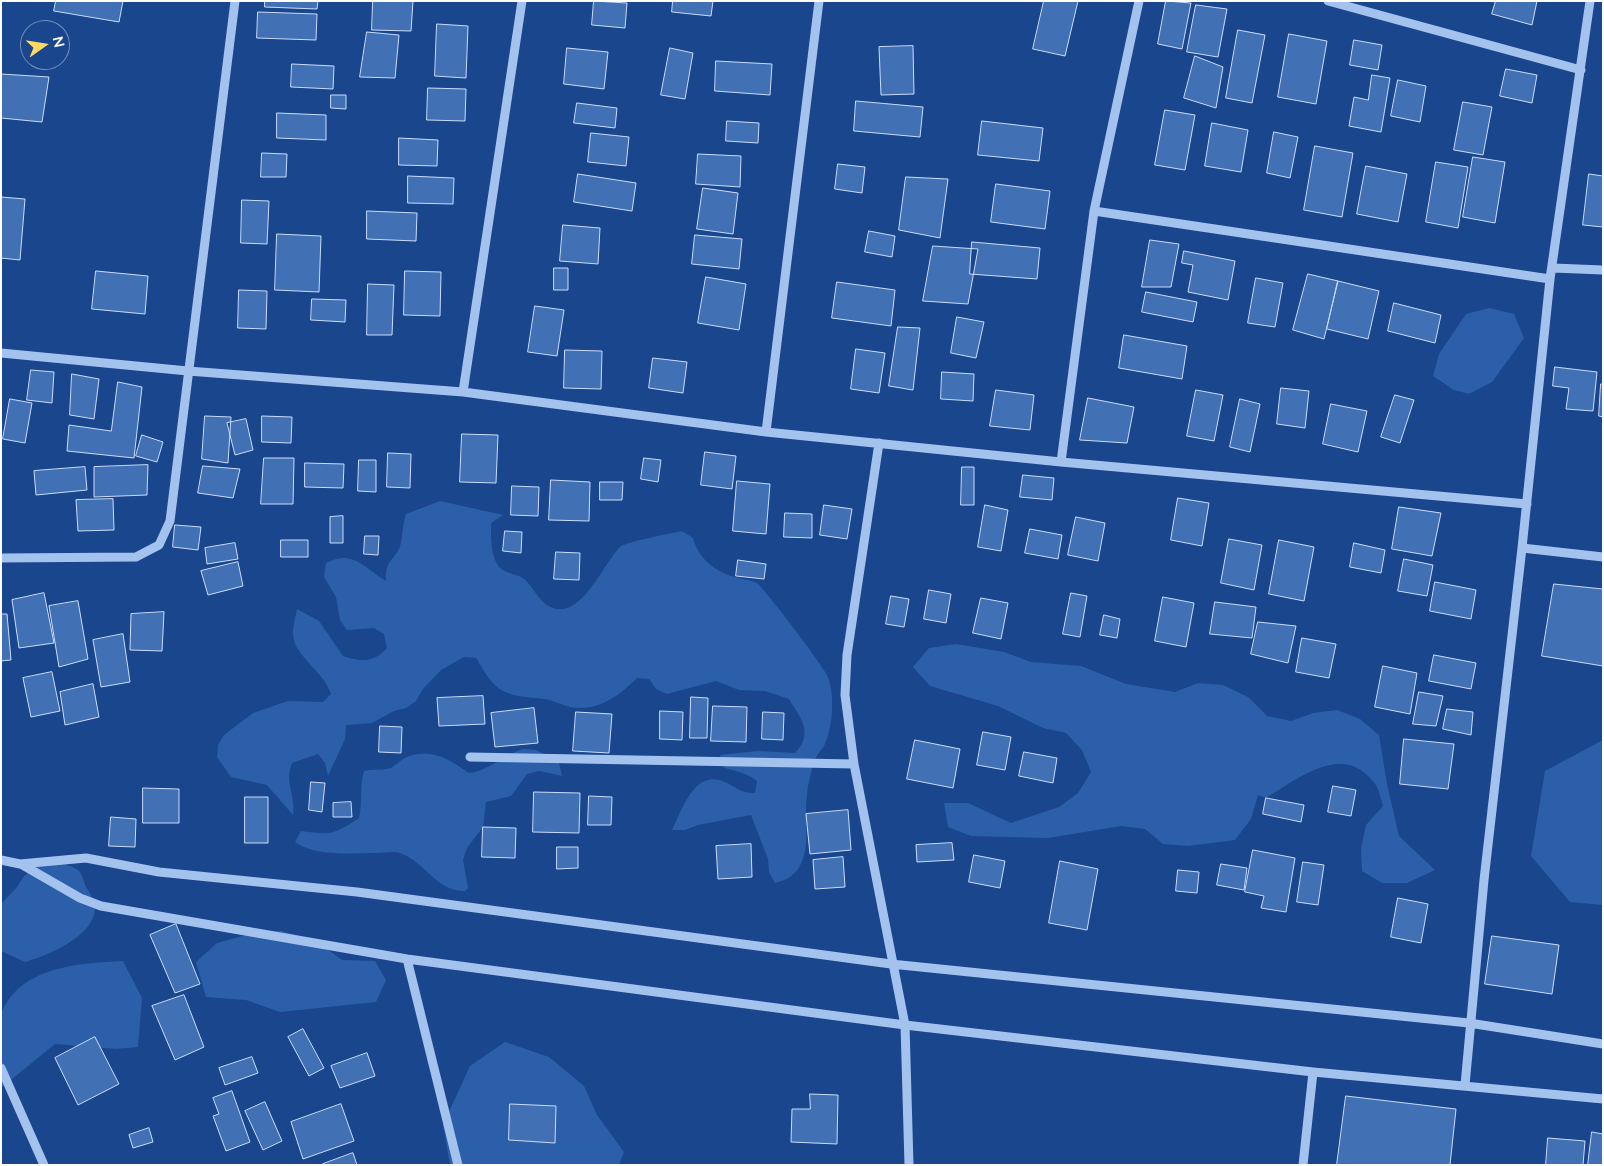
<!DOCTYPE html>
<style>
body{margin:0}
#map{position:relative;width:1604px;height:1166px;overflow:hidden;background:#19468c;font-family:Lato,sans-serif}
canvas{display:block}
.frame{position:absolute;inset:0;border:2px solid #fff;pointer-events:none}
.north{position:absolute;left:20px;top:20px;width:50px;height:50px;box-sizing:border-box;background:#19468c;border:1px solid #7590ba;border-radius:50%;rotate:77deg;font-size:14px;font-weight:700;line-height:20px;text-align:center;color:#fff}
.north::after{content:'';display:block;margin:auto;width:18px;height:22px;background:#ffd961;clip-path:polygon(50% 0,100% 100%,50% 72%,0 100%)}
</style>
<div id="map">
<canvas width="1604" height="1166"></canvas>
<div class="frame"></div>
<div class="north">N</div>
</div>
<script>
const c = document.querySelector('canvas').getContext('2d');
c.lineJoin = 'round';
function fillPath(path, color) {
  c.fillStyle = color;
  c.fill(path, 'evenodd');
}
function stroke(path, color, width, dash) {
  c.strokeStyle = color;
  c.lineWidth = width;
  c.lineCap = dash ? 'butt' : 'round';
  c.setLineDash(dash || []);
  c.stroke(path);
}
fillPath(new Path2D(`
 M1489,308L1514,314L1524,338L1492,382L1469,394L1454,390L1433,376L1439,354L1466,314Z
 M440,501L503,515L491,523C491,536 490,562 503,570C509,574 517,574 524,579C533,586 540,604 553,608C582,618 603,564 620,547C625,542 672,533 682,531L693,538C698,558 715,572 735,577C741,579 751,580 757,583C764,588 825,668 828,677C835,697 833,724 825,744C822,750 817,754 815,760C809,776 806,794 806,812C807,841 810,876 775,883L769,872L768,859L751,815L698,825L685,830H672C681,812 693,773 719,780C734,784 737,793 755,793L757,781C746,772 736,772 723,767L720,755L757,751L795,753C814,733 801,719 789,699L765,691L739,690L716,681L667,694L656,689L649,679L637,678C619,696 598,712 570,707C561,705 553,700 544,699C528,697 508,697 496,686C488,679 482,667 476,658L464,657L441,670L423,689L416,701L406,708L394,711L372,723L346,725L345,739L328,776L325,763L318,754L292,763C284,784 296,794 293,815L267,785L231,777L217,757L218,745L224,735L253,713L288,701L323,702L331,694C323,669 292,656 293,632C293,625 296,616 297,609L319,621L343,656C360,662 374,663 387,648L384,634L374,628L347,630L340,620L336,597L324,577L326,563C353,549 364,568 386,581C385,562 391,563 399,549C403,541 402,524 406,514Z
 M956,644L1004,652L1031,662L1081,666L1126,684L1175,692L1198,683L1223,685L1248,697L1267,716L1291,721L1313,713L1337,710L1360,719L1379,735L1387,784L1399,836L1435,870L1407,883H1382L1362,871L1361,848L1366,825L1383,806C1381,799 1379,789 1375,784C1344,741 1299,778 1266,798L1258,795L1251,819L1235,840L1188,846L1163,844L1145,829L1121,826L1048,838L971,836L948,827L944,803H968L1011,823L1059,807L1078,793L1091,772L1082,750L1066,733L1043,728L998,706L930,686L913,667L929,648Z
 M1603,740V905L1570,902L1531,856L1545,771Z
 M524,749L536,750L559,763L562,776L539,771L527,774L511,796L486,802L483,827L467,848L463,860L468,888L465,891C435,891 427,863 400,853C394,851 385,853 377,853C352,853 316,857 295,842L301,831C331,835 333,835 359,818C363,802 359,787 364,771C372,769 379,770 387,769C394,768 400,760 407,757C431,747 450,760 469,773C490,771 503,754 524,749Z
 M44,862C55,864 72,863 80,872C83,876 84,883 86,887C90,894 95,900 95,908C95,936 47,956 25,962L1,951V904L17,887L24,876Z
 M282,931L316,941L342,960L375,961L386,980L376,1002L280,1012L246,1000L206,997L196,962L217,943L257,932Z
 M123,961L142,998L138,1047L116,1049L55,1044L1,1088V1014C20,966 80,963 123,961Z
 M505,1042L549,1057L584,1086L597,1115L624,1152L619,1165H450L443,1125L470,1066Z`), '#2c5faa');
const building = new Path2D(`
 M56,1H123L119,22L54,11Z
 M265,1H318L317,9L265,7Z
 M373,1H413L411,31L372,30Z
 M594,1L627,3L625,28L592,25Z
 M673,1H713L711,16L672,12Z
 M1044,1H1078L1065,56L1033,49Z
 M1166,1L1191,3L1182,49L1158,44Z
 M1496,1H1537L1532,25L1492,14Z
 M1196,5L1227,9L1218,57L1187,52Z
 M258,12L317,14L316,40L257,38Z
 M437,24L468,26L466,78L435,76Z
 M1238,30L1265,35L1252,103L1226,98Z
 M367,32L399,35L395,78L360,77Z
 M1289,34L1327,41L1316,104L1278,97Z
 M1354,40L1382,45L1378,70L1350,65Z
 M913,46L914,94L881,95L879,47Z
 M567,48L608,52L604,89L564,84Z
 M670,48L693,53L685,99L661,95Z
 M1195,56L1223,67L1216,108L1184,98Z
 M716,61L772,64L770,95L715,91Z
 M292,64L334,66L333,89L291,87Z
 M1506,69L1537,75L1532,103L1500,96Z
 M1,74L49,77L42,122L1,118Z
 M1372,75L1390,78L1381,132L1349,126L1354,97L1368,100Z
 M1398,80L1426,86L1420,122L1391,116Z
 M428,88L466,89L465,121L427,120Z
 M331,95H346V109L331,108Z
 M856,101L923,107L920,137L854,131Z
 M1463,102L1492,107L1483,155L1454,150Z
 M577,103L617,108L615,128L574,123Z
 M1165,110L1195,115L1185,170L1155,165Z
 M277,113L326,115V140L277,138Z
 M727,121L759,123L758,143L726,141Z
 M982,121L1043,128L1039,161L978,155Z
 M1212,123L1248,130L1241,172L1205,166Z
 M1274,132L1298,137L1290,178L1267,173Z
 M591,133L629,137L626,166L588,162Z
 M399,138L438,140L437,166L399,165Z
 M1315,146L1353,153L1342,217L1304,210Z
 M262,153L287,154L286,177H261Z
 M698,154L741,156L740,187L696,184Z
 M1473,157L1505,162L1495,223L1463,217Z
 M1436,162L1468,167L1458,228L1426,222Z
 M838,164L865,167L862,193L835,189Z
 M1366,166L1407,174L1398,222L1357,214Z
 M578,174L636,183L632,211L574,202Z
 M1589,174L1603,176V227L1583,225Z
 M408,176L454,178L453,204L408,203Z
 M906,177L948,179L940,238L899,230Z
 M996,184L1050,191L1045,229L991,222Z
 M703,188L738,193L733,234L697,229Z
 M1,197L25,199L20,260L1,258Z
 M242,200L269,201L267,244L241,243Z
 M367,211L417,213L416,241L367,239Z
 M563,225L600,228L598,264L560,261Z
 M869,231L895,236L892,257L865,252Z
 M277,234L321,236L319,292L275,290Z
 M695,235L742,239L739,269L692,264Z
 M1150,240L1179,244L1171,287H1142Z
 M972,242L1040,248L1037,279L970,274Z
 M933,246L978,249L968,304L923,301Z
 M1184,251L1235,261L1228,300L1188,292L1193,265L1182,263Z
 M554,268H568V290H554Z
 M96,271L148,276L145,314L92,309Z
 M405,271L441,272L440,316L404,315Z
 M1308,274L1338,281L1324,339L1293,330Z
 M706,277L746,284L739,330L698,323Z
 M1256,278L1283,283L1275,327L1248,323Z
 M1338,281L1379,291L1368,339L1327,329Z
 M837,282L895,290L891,326L832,318Z
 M368,284L394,285L392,335H367Z
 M239,290L267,291L266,329L238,328Z
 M1146,292L1197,302L1193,322L1142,312Z
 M312,299L346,300L345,322L311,320Z
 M1394,303L1441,315L1435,343L1388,331Z
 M535,306L564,310L557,356L528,352Z
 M957,317L984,322L976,358L951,353Z
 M898,327L920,328L913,390L889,386Z
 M1124,335L1187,346L1182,379L1119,368Z
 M856,349L885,353L879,393L851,389Z
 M565,350L602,351L601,389L564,388Z
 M653,358L687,362L683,393L649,388Z
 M1555,367L1597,372L1593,411L1566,409L1569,388L1553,386Z
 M31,370L54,372L52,403L27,400Z
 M942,372L974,374L973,401L941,399Z
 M72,374L99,379L94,419L70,415Z
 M118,382L142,387L134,458L67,451L69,425L111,431Z
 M1601,384H1603V417L1599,416Z
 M1281,388L1309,391L1305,428L1277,424Z
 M996,390L1034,395L1030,430L990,426Z
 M1196,390L1223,395L1214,441L1187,436Z
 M1395,395L1414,400L1400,443L1381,437Z
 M1088,398L1134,407L1127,443L1080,440Z
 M10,399L32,403L25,443L3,439Z
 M1240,399L1260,404L1250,452L1230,447Z
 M1331,404L1367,411L1358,452L1323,444Z
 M205,416L231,417L228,463L202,459Z
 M262,416L292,417L291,443L262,442Z
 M246,419L253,450L235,455L227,423Z
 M462,434L498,435L496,483L460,482Z
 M142,435L163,442L157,462L136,456Z
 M705,452L736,456L732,489L701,485Z
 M388,453L411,454L410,488L387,487Z
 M264,458H294L293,504H261Z
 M644,458L661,460L658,482L641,479Z
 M359,460H376V492L358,491Z
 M305,463L344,464L343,488L305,487Z
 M148,465L147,495L94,497V467Z
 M203,466L240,469L233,498L198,493Z
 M85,467L87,490L36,495L34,471Z
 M962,467H974V505H961Z
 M1023,475L1054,478L1052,500L1020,497Z
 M551,480L590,482L589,521L549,520Z
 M737,481L770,484L766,534L733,531Z
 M600,482H623L622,500H600Z
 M512,486L539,487L538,516L511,515Z
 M1178,498L1209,503L1202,546L1171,540Z
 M113,499L114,530L78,531L76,500Z
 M824,505L852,509L847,539L820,535Z
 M985,505L1008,510L1001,551L978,547Z
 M1399,507L1441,513L1432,556L1392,549Z
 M785,513L812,514V538L784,537Z
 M343,516V543H330V517Z
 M1076,517L1105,523L1098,561L1068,555Z
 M175,525L201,527L198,550L173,547Z
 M1030,529L1062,535L1058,559L1025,553Z
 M505,531L522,532L521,553L503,551Z
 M365,536H379L378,555L364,554Z
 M1229,539L1262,545L1254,590L1221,583Z
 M281,540H308V557H281Z
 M1279,540L1314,547L1304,601L1269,594Z
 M235,543L238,559L207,564L205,548Z
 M1354,543L1385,550L1381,573L1350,567Z
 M556,552L580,553L579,580L554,579Z
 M1404,559L1433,565L1427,596L1398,591Z
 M738,560L766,564L764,579L736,576Z
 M238,562L243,586L208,595L201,571Z
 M1435,582L1476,590L1471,619L1430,611Z
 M1554,584L1603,589V666L1542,656Z
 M929,590L951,594L946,623L924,619Z
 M44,593L54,643L19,648L12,600Z
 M1071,593L1087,596L1080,637L1063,634Z
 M891,596L909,599L904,627L886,624Z
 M1163,597L1194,603L1186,647L1155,641Z
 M981,598L1008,603L1001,639L973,633Z
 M78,601L88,659L59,667L49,606Z
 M1215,602L1256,607L1252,638L1210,634Z
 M164,612L162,651L130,650L131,614Z
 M1,614H7L11,660L1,661Z
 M1104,615L1120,619L1117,638L1100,635Z
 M1258,622L1296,626L1288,663L1251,654Z
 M123,634L130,682L101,687L93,640Z
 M1302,638L1336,644L1329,678L1296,672Z
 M1434,655L1476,663L1471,689L1429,681Z
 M1383,666L1417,673L1410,714L1375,707Z
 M52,672L60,711L31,717L23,678Z
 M93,684L99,717L65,725L60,692Z
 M1419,692L1443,696L1436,726L1413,724Z
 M483,696L485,724L439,726L437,698Z
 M691,697L708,698L707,738H690Z
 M713,706L747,707L746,742L711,741Z
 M534,708L538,743L495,747L491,713Z
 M1447,709L1473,712L1471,735L1443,729Z
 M660,711L683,712L682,740L660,739Z
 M576,712L612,714L609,753L573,751Z
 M763,712L784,713L783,740L762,739Z
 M380,726L402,727L401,753L379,752Z
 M983,732L1011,737L1005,770L977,765Z
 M1404,739L1454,744L1448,789L1400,784Z
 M915,740L960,749L953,788L907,779Z
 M1024,752L1057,758L1053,783L1019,776Z
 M311,782L325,783L322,812L309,810Z
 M1333,786L1356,790L1351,816L1328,812Z
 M143,788L179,789V823H143Z
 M534,792L580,793L579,833L533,832Z
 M589,796L612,797L611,825H588Z
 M245,797H268V843H245Z
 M1266,798L1304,805L1301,822L1263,814Z
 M351,802L352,817H333V803Z
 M848,810L851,850L810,854L806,814Z
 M111,817L136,819L135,847L109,846Z
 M483,827L516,828L515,858L482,857Z
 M952,843L954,860L917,862L916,845Z
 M751,844L752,877L718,879L716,846Z
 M557,847H578V868L557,869Z
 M1253,850L1295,858L1286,912L1261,908L1264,896L1245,892Z
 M974,855L1005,861L1000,888L969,882Z
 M843,857L845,887L815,889L813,860Z
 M1060,861L1098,869L1087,930L1049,923Z
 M1303,862L1324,865L1318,905L1297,902Z
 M1221,864L1247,868L1244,890L1217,885Z
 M1178,870L1199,872L1197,893L1176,891Z
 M1398,898L1428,904L1421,943L1391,937Z
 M176,924L200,984L175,993L150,935Z
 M1492,936L1559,945L1552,994L1485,984Z
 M184,995L204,1047L175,1060L152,1006Z
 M303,1029L324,1068L309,1076L288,1037Z
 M95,1037L119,1084L78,1105L55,1058Z
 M367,1053L375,1076L340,1088L331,1066Z
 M252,1057L258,1073L225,1085L219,1068Z
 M232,1091L250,1142L226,1151L213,1116L219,1114L213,1098Z
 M810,1094L838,1095L837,1144L791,1142L792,1109H810Z
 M1346,1096L1456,1109L1450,1165H1337Z
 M265,1102L282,1141L263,1150L245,1111Z
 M341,1104L354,1141L303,1159L291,1122Z
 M510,1104L556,1106L555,1143L509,1140Z
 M149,1128L153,1142L133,1148L129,1135Z
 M1592,1132L1603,1134V1165H1588Z
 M1548,1138L1585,1141L1583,1165H1546Z
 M353,1153L357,1165H324L323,1164Z`);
fillPath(building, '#4270b4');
stroke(building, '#caddfa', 1);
stroke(new Path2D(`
 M1328,1L1581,70
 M1094,211L1550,279
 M1553,268L1603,270
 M1,353L188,371L463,392L766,432L1061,462L1527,504
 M463,392L522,1
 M766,432L819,1
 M879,443L847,655L845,695L854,764L905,1025L909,1165
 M1061,462L1094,211L1139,1
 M1522,548L1603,557
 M1,558L136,557L159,545L170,521L235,1
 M470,757L854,764
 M1,860L20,864L86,858L159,872L357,892L891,964L1469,1023L1603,1044
 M21,864L80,898L101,906L407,959L905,1025L1313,1072L1603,1099
 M407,959L458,1165
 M1,1068L44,1165
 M1465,1085L1484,880L1522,548L1550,279L1590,1
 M1303,1165L1313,1072`), '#a4c2ee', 9);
</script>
